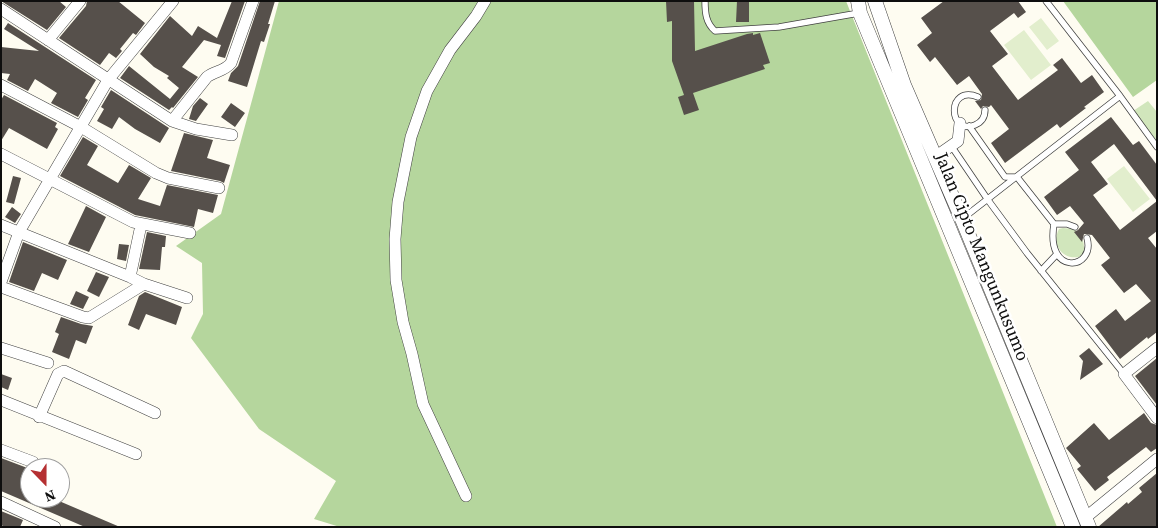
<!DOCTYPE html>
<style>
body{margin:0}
#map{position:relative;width:1158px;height:528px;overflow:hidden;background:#fefcf1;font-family:"Source Serif 4",serif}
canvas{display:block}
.frame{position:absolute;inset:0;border:2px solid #0e0e0e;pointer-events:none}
.north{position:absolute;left:20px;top:458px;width:50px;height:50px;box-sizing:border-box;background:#fff;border:1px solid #9f9f9f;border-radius:50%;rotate:158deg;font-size:14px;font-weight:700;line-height:20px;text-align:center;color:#0e0e0e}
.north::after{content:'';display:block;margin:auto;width:18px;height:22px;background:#b53032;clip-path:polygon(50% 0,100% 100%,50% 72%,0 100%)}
</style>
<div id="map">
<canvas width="1158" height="528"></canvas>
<div class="frame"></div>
<div class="north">N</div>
</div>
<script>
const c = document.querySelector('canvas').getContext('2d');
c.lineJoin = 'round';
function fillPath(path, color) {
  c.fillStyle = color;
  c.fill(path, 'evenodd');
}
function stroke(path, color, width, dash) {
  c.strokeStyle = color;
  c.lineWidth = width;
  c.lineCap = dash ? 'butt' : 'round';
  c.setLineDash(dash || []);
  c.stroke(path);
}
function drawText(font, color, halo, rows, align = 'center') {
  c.font = font + ' "Source Serif 4",serif';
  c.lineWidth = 5;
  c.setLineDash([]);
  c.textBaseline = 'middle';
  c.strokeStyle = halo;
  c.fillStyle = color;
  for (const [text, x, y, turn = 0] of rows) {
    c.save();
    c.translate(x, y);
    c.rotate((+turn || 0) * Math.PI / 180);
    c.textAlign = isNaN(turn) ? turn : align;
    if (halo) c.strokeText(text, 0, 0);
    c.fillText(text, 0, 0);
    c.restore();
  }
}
fillPath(new Path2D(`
 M1148,101L1157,112V144L1133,111Z
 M1063,228L1074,229C1082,235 1085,243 1084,253L1079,257C1062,260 1051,244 1059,229Z`), '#d1e6bc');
fillPath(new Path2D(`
 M279,1H846L1057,527H340L314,519L336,481L259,429L191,338L203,314L202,263L176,246L221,214Z
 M1063,1H1157V80L1133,97Z`), '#b5d69d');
fillPath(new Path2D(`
 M1041,18L1059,41L1047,50L1029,27Z
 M1024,30L1051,65L1031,80L1004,45Z
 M1124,166L1150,199L1133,212L1107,179Z`), '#e2eecd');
fillPath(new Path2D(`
 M1,1H59L66,7L47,30Z
 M87,1H118L145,23L136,35L133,33L120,49L122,51L116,58L109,53L100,65L59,38L86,6Z
 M232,1H245L225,58L217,56L221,45L204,40L182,67L198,77L173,108L172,107L169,110L120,78L129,66L170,99L179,88L167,78L169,76L154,67L140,54L170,16L192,36L198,26L217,38Z
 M260,1H275L268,24H270L264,42L261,41L247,87L228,81L231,73L238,66Z
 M666,1H694L695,51L747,34L753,33V35L760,33L770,63L763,65L765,69L693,93L699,110L684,115L678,97L684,95L672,61V21L667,22Z
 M737,1H749V22H736Z
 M944,1H1018L1026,12L1018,18L1014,13L990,31L1008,54L992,66L1018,100L1058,70L1053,65L1062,58L1081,83L1092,75L1104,92L1084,107L1086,108L1060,128L1057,124L1005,163L991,143L1009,129L991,105L989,107L983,106L981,109L975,101L981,100L982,94L969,76L957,85L935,57L930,62L917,45L932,33L921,18Z
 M8,23L96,80L85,98L88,100L78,117L51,103L57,93L35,79L28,91L7,80L10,74L1,73V47L39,51L4,29Z
 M111,90L169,128L160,143L135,129L119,117L112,129L97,121L104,109L101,107Z
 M4,95L57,123L55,127L58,129L47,149L9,128L1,141V100Z
 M200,98L208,104L196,121L189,119L193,106Z
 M231,103L245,113L235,127L221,117Z
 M1111,117L1133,145L1139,141L1157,165V201L1114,144L1091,162L1108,184L1093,195L1120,230L1157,201V231L1148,238L1157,249V332L1148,339L1147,337L1120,359L1095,326L1116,309L1125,321L1151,301L1136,284L1124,293L1101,265L1110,258L1092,235L1084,234L1082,242L1074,232L1078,230L1084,223L1070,206L1057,215L1044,197L1079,170L1065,152Z
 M184,133L213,140L207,158L230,165L224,183L220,181L171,171Z
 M83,137L98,146L87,165L118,183L129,165L151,178L138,199L160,206L167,185L218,195L213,213L198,209L194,227L135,215L60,176Z
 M13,176L21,178L14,204L6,202Z
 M86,206L106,217L89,252L68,244Z
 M12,207L21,214L15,223L5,217Z
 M147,232L166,236L165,247H162L160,270L139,269Z
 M23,242L67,260L58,280L42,273L34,291L9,282Z
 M119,244L129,245L126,261L117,259Z
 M96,272L109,277L99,297L87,291Z
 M76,291L89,297L83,309L70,304Z
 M145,292L182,307L176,325L146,314L139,330L128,325L139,296Z
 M61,317L81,324L93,326L86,344L76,340L69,359L52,352L59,334L55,332Z
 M1089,348L1103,364L1080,380L1083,361L1079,356Z
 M1157,358V405L1135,376Z
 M1,374L12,378L8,390L1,387Z
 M1144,413L1151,423L1157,425V448L1151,452L1146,447L1107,477L1109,480L1095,491L1077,469L1081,466L1066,448L1094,423L1109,440Z
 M1,458L30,469V498H52L120,527H85L1,491Z
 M1157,473V527H1098L1127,502L1128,504L1142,492L1139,488Z
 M1,511L23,520L20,527H5L1,525Z`), '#56504b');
const service = new Path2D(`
 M705,1C705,13 706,23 715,31L779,27L859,13
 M1046,1L1120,96L1157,147
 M978,97C946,84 948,136 975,125C982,122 985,117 985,110
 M969,126L1005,177H1017L1054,224
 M952,147L988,200L1027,253L1124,374
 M962,219L1120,96
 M1075,227L1067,224H1054C1045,277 1096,270 1087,238
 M1041,271L1057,254`);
const minor = new Path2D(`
 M1,9L172,121L196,129L232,135
 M48,40L80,1
 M1,85L81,127L156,173L168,178L219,188
 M172,121L207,77C215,71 225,71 231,63L253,1
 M1,154L133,222L190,233
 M935,157L958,141L960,123
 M1,225L130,277L144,284L187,298
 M130,277L141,225
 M1,282L19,232L108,80L173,1
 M1,287L83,317L89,318L144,284
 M1,348L48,363
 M1157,348L1124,374L1157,418
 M1,400L136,454
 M39,417L58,374L64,371L155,413
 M1,450L33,462
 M466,496L423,404L412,354L403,322L396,280L395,239L398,202L411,137L427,91L450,50L476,16L485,1
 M1,502L55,527
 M1085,518L1157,459`);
const tertiary = new Path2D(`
 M858,1L860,13L1073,527
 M875,1L904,85L962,219L1089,527`);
stroke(service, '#414141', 7);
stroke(minor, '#414141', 12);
stroke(tertiary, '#414141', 15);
stroke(service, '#fff', 5.5);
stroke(minor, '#fff', 11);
stroke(tertiary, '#fff', 14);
drawText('18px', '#0e0e0e', '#fff', [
 ["Jalan Cipto Mangunkusumo",981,257,68]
]);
</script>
